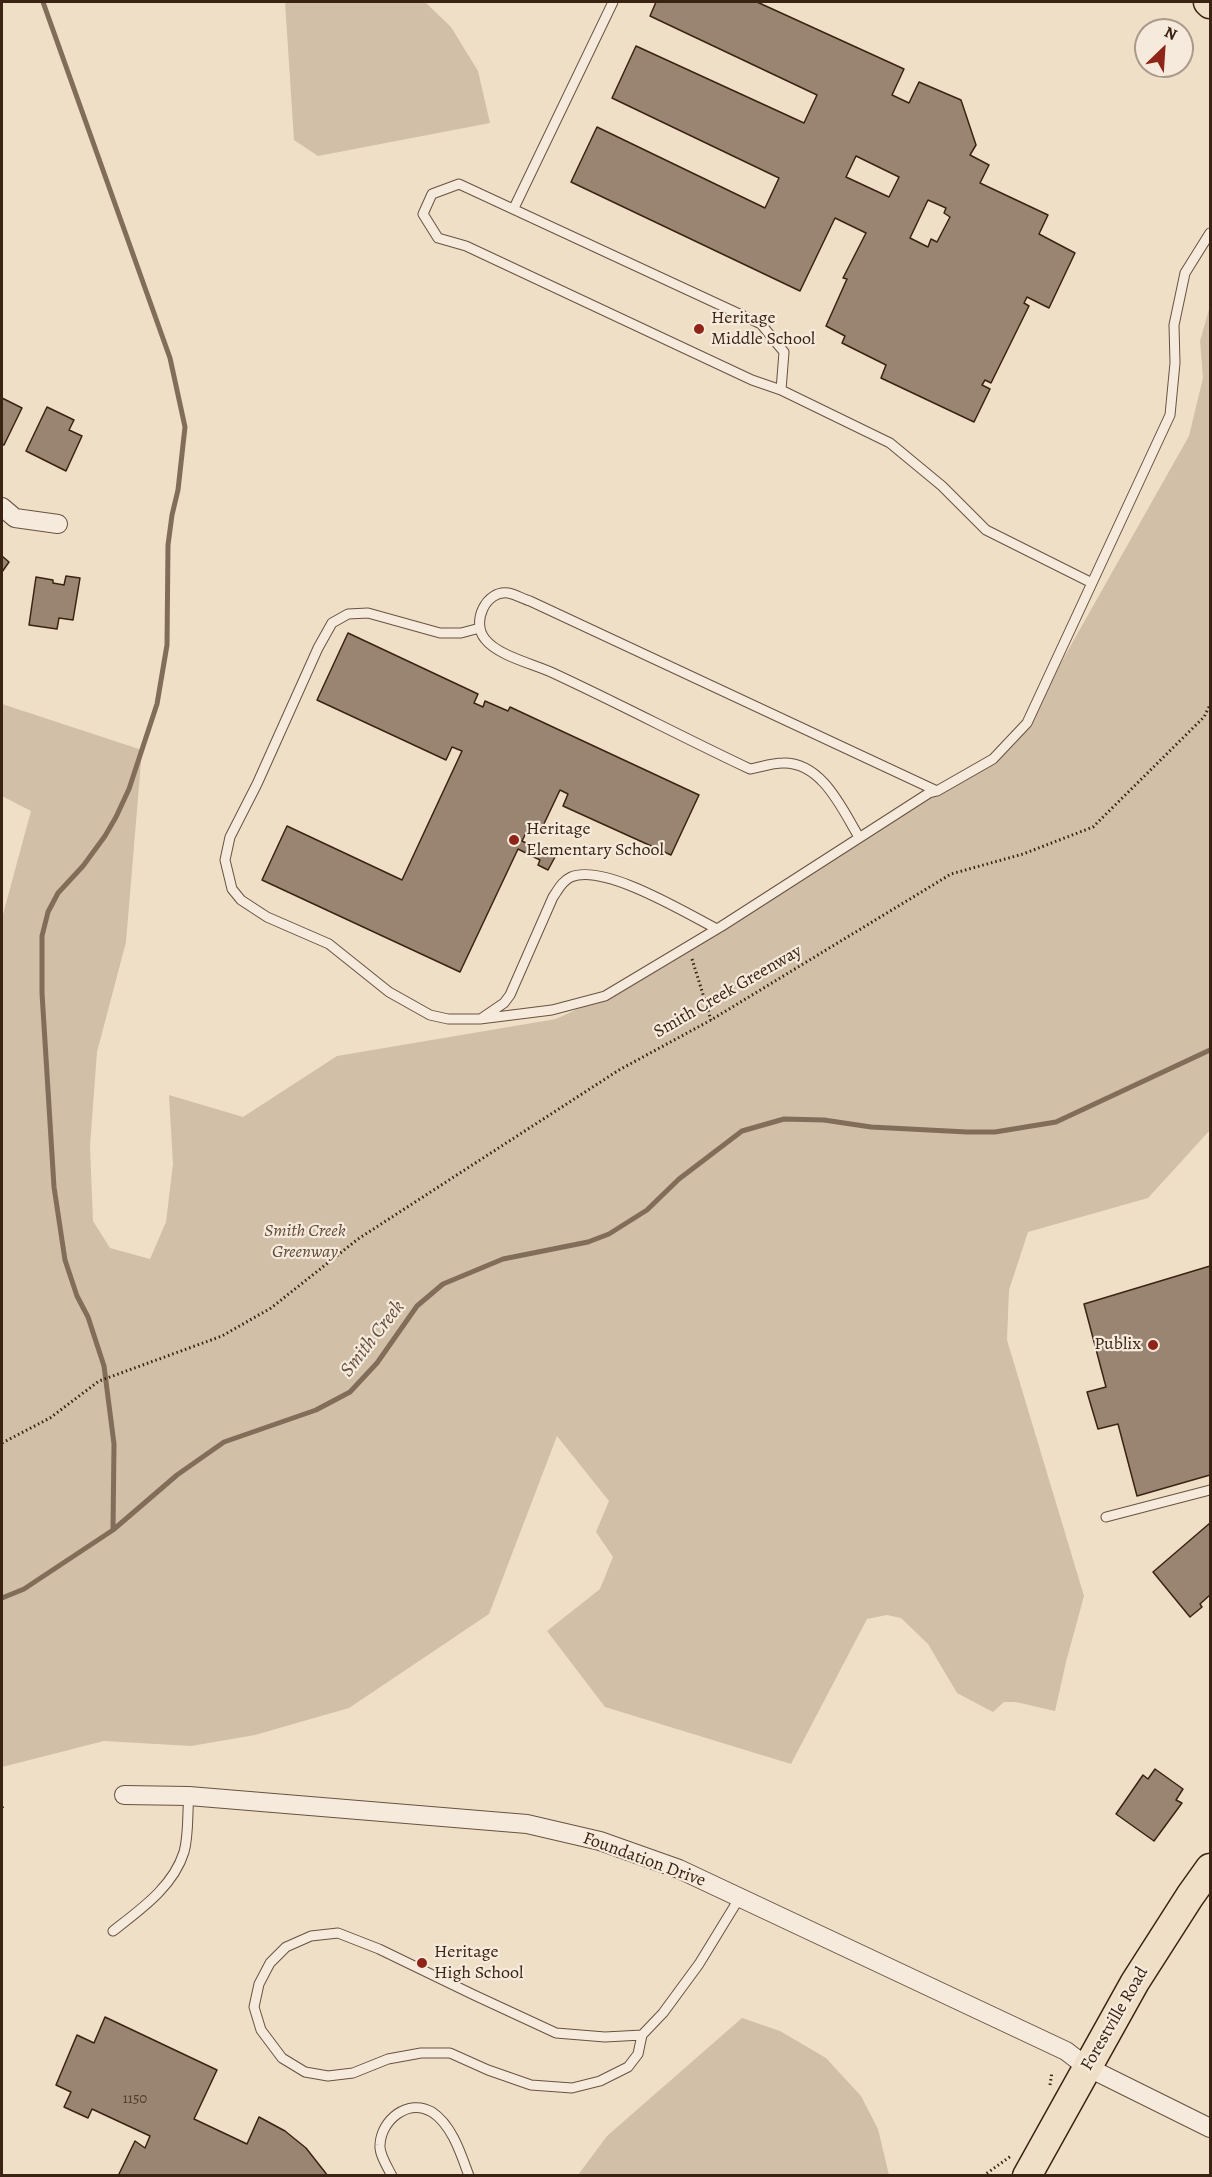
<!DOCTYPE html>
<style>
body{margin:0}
#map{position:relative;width:1212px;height:2177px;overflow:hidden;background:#f0dfc7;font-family:Alegreya,serif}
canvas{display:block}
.frame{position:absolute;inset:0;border:3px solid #3b2313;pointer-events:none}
.north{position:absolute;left:1134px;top:18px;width:60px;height:60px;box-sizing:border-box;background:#f5eadb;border:2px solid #ab9a8b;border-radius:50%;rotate:25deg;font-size:16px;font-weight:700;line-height:24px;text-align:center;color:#3b2313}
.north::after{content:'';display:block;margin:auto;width:21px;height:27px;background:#8f2418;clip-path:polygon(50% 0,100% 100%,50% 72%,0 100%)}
</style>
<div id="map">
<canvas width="1212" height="2177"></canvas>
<div class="frame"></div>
<div class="north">N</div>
</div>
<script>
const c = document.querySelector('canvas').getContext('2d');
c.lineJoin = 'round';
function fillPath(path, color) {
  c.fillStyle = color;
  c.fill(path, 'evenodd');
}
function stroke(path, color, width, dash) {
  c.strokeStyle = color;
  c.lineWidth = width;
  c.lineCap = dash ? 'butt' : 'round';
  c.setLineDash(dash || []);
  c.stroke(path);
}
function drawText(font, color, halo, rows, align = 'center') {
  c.font = font + ' Alegreya,serif';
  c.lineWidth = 4.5;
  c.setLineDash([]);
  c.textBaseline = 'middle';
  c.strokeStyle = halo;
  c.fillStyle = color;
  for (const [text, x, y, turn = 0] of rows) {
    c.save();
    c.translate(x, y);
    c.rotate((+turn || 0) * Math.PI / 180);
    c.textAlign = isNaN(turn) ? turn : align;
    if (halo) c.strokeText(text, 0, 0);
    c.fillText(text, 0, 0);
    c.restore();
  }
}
fillPath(new Path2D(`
 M285,2H425L451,27L478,71L490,123L318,156L294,140Z
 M1210,306V1130L1148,1198L1028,1232L1009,1290L1007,1340L1084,1596L1066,1662L1055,1711L1016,1702H1004L993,1712L957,1693L928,1644L901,1618L887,1615L867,1619L791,1764L605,1707L547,1631L600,1589L613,1557L596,1532L609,1501L557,1436L489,1614L349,1708L255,1735L191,1746L104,1741L2,1767V918L31,811L2,796V704L142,750L126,942L97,1052L90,1146L93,1221L110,1248L150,1259L166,1222L173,1164L169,1095L243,1117L337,1056L556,1019L605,996L993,759L1027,723L1189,436L1203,378L1200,341Z
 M742,2018L780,2031L826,2058L861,2096L878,2129L889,2175H578L607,2136Z`), '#d1bfa8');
stroke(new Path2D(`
 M43,2L170,358L185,427L178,490L172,515L168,545L167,645L157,704L129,789L116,817L105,836L83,866L58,893L48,912L42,936V993L54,1187L65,1260L77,1296L88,1317L104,1366L114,1444L113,1530
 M2,1598L24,1589L113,1530L177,1475L224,1442L316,1410L350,1392L377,1363L417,1306L443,1284L503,1259L588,1242L609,1234L647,1210L679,1179L742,1131L784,1119L824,1120L871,1127L967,1132H995L1056,1122L1210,1050`), '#826d5a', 5);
const building = new Path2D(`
 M656,2H757L904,69L892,95L909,103L919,82L961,100L976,145L970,155L989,165L980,183L1048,215L1039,234L1075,253L1049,308L1027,297L1024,303L1029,306L991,383L985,380L982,385L990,389L974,422L881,378L886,365L842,343L845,336L826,326L847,279L843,278L866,233L835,218L800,291L571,182L597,127L765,208L779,178L612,98L636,46L804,123L817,95L650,16ZM856,156L899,177L889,197L846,177ZM928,200L946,208L944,213L950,217L937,242L931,239L928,247L910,238Z
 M2,398L22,408L4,445L2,444Z
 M47,407L74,420L69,430L82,436L66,471L26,451Z
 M2,556L9,562L2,572Z
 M66,576L80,578L73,620L59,618L57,629L29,625L36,577L53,580V583L64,585Z
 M348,633L478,694L474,703L483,707L485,701L508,711L510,707L699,795L671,855L563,806L568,794L560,790L542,828L531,823L522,841L555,857L548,870L538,865L540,860L518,849L460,972L262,880L287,826L402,880L462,751L452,747L446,760L317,700Z
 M1210,1266V1475L1137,1496L1118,1424L1098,1429L1087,1392L1106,1387L1084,1304Z
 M1210,1523V1595L1200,1604L1202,1607L1190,1617L1153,1572Z
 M1155,1769L1183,1789L1176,1800L1182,1803L1154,1841L1116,1814L1143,1775L1148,1779Z
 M105,2017L217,2070L194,2119L247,2144L259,2117L285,2131L306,2148L328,2176H118L135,2141L145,2148L150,2136L92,2109L88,2118L64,2107L71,2092L56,2085L77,2035L94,2043Z`);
fillPath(building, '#998571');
stroke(building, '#3b2313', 1.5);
const lane = new Path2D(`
 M514,208L613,2
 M781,390L784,352L761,324L459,184L432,194L423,214L438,238L466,246L752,380L781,390L890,443L942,486L986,530L1092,583
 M480,628L461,633H440L368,613L348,614L332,623L318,648L257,784L230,837L225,860L232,889L241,900L267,917L329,944L389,992L430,1015L448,1019H480L552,1010L605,996L722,926L929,793L937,791L993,759L1027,723L1170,415L1175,363L1174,325L1185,273L1210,233
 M859,837C842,809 822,762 783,763C772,763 761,767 750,769C684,738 620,704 553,673C534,664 498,656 485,639C471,622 486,590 508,593C515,594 523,599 530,601L937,791
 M482,1018L504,1003L510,995L553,897C558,890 562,881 571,877C604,863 686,913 717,929
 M1106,1517L1210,1490
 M113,1931C141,1909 173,1887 184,1852C189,1834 187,1813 189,1796
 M642,2035L605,2037L556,2033L474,1995L379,1949L338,1933L311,1936L286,1947L270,1963L259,1984L254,2007L261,2030L282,2058L305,2072L328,2076L353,2073L388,2059L421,2053H450L488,2070L531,2085L572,2088L600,2081L628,2067L638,2054L642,2035L663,2013L699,1964L740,1897
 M392,2176C388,2168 379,2154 380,2145C381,2120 408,2098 432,2112C452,2125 461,2154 469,2176`);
const street = new Path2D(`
 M2,507L15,518L58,524
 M124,1795L189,1796L527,1824L600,1841L679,1869L1066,2051L1087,2067L1210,2128`);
const primary = new Path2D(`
 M1208,2L1210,4
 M1027,2176L1135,1982L1190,1896L1210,1868`);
stroke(lane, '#685240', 11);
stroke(street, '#685240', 20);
stroke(primary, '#3b2313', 31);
stroke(new Path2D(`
 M692,959L711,1020
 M2,1443L50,1418L99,1381L222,1336L271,1308L358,1239L619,1070L711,1020L951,874L1023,854L1093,827L1204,717L1210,705
 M2,1807L6,1805
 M1050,2085L1052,2072
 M983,2176L1011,2156`), '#3b2313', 3, [1.5, 3]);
stroke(lane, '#f5eadb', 9);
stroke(street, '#f5eadb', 18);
stroke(primary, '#f0dfc7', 28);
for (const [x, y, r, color] of [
 [699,329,6,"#8f2418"],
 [514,840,6,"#8f2418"],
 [1153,1345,6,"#8f2418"],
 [422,1963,6,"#8f2418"]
]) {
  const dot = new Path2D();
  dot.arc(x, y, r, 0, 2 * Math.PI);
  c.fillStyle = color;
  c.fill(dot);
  stroke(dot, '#f5eadb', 2);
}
drawText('15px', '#523c2a', null, [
 ["1150",135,2099]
]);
drawText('18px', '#3b2313', '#f5eadb', [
 ["Heritage",711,319],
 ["Middle School",711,340],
 ["Heritage",526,830],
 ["Elementary School",526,851],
 ["Publix",1141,1345,"right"],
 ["Heritage",434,1953],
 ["High School",434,1974]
], 'left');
drawText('18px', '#3b2313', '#f5eadb', [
 ["Smith Creek Greenway",728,992,-30],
 ["Foundation Drive",644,1860,20],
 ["Forestville Road",1115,2019,-60]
]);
drawText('italic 18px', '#604a38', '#f5eadb', [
 ["Smith Creek",305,1232],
 ["Greenway",305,1253]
]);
drawText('italic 20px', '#654e3d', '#f5eadb', [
 ["Smith Creek",373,1339,-52]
]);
</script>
